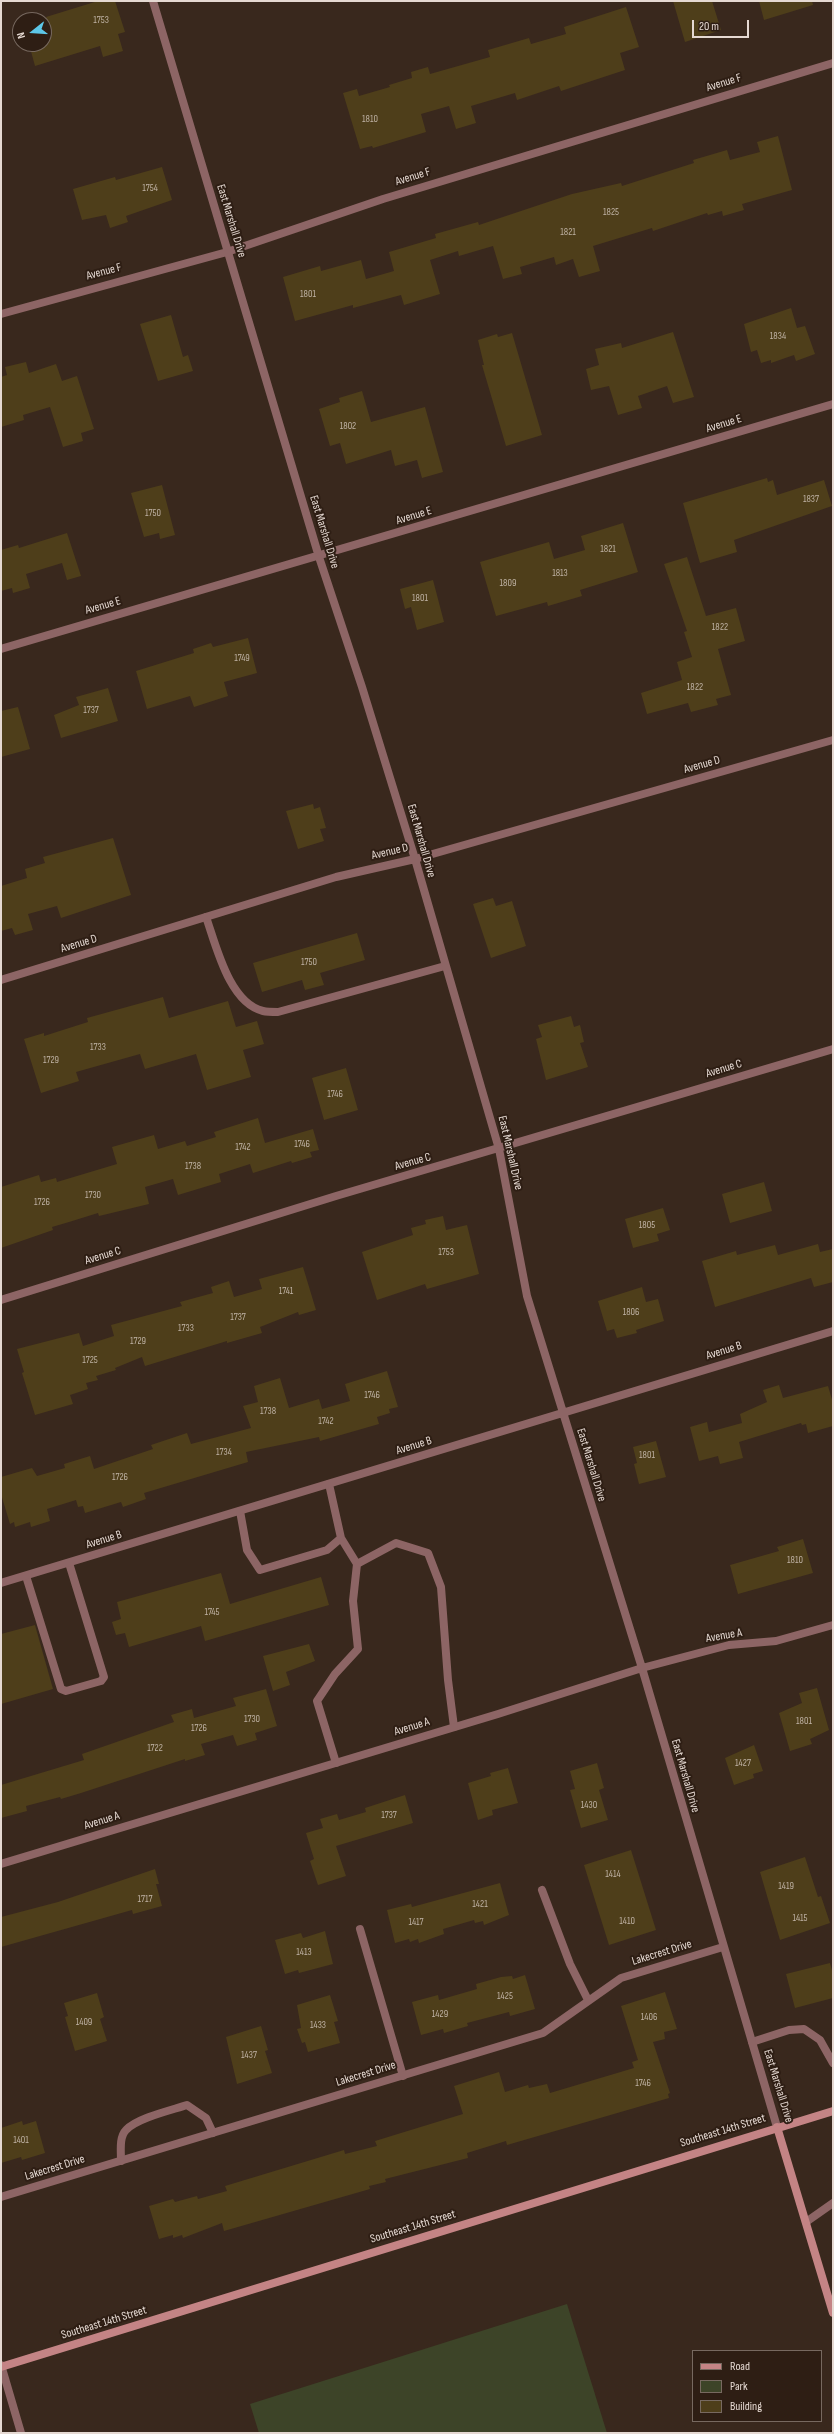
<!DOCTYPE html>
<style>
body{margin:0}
#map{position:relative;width:834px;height:2434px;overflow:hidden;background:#39281d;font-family:"Sofia Sans Condensed",sans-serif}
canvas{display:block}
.frame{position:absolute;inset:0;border:2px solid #e5d9d2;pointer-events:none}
.legend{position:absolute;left:692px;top:2350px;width:130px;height:72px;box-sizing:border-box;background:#2e1e14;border:1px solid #776960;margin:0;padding:5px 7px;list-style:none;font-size:12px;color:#e5d9d2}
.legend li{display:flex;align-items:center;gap:8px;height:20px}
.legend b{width:20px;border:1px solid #776960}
.north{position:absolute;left:12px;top:12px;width:40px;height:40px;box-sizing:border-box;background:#2e1e14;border:1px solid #776960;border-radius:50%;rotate:253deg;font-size:11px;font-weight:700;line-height:16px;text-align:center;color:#e5d9d2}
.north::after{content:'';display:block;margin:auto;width:14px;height:18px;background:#5dc7e8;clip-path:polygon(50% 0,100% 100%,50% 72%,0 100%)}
.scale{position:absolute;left:692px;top:20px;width:57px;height:18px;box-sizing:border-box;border:2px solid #e5d9d2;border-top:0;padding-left:5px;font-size:12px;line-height:14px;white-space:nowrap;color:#e5d9d2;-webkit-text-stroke:3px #2e1e14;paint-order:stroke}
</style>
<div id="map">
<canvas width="834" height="2434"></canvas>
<div class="frame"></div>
<ul class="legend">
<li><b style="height:5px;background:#c48485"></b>Road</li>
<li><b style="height:11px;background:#3d4428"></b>Park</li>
<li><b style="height:11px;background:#4e3e1a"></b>Building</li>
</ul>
<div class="north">N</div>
<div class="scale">20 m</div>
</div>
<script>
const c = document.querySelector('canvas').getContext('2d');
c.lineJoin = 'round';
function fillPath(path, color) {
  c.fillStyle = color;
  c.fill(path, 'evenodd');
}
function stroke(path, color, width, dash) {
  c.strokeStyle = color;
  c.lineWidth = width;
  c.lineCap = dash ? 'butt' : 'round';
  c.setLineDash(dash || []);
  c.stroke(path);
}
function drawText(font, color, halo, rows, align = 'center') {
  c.font = font + ' "Sofia Sans Condensed",sans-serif';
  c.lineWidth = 4;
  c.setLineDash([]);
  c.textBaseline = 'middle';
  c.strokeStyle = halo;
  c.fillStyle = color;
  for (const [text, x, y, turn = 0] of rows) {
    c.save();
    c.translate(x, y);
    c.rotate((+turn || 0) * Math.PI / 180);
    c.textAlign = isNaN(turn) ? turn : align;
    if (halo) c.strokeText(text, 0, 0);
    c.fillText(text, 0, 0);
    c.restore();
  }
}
fillPath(new Path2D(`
 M567,2304L607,2433H259L250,2404Z`), '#3d4428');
fillPath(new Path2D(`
 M98,1H115L125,32L118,34L123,51L103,57L100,46L35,66L29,44H44V27L49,26L46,17Z
 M673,1H712L721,30L685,42Z
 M759,1H812L813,5L764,20Z
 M626,7L639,47L620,53L625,70L561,91L559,86L517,100L515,93L471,106L476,123L456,129L449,106L421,114L426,132L373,148L372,146L360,149L343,93L357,89L359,96L390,87L389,85L412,78L411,72L428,67L430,74L490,57L488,50L529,38L531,44L566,34L564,27Z
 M778,136L792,190L742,204L744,210L723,216L722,211L708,215L707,213L653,231L652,228L593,246L600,271L579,277L573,259L556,265L554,257L520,267L522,274L503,279L493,246L459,256L458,251L430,260L440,294L404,305L401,295L353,308V305L295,321L283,277L320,266L321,271L361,260L366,279L394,271L389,252L436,238L435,234L478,222L479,225L572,194L621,183L622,186L694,163L693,160L727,150L730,160L760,152L757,142Z
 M162,167L172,200L126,216L128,222L110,228L106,215L82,220L73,189L115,177L116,180Z
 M791,308L797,328L805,326L815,354L796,361L794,355L771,363V360L761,363L757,350L751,352L744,324Z
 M171,315L183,357L188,355L193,371L158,381L140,324Z
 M673,332L694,397L673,403L667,386L638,396L642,408L618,415L609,386L591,390L586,369L599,365L595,349L621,343L622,348Z
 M512,333L542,435L506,446L482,365H484L478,340L497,334L498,337Z
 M26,362L29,373L56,364L62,381L77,376L94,429L81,433L83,441L63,447L50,407L23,415L24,420L1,427V377L7,375L5,367Z
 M362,391L371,422L425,407L443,472L422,478L417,460L395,466L391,450L346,464L340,443L330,446L319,409L340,402L339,398Z
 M767,478L768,482L773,480L777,495L824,480L832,506L734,540L737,552L700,563L683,503Z
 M162,485L175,535L160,539L159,533L144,537L131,493Z
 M623,523L638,572L580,590L582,596L548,606L547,602L496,616L480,562L549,542L554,559L585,550L581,536Z
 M67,533L81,576L67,580L62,563L26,574L30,588L13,593L12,588L1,591V550L18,545L19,548Z
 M687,557L706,616L736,608L745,641L718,649L731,695L716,699L718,705L691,712L688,703L647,714L641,693L682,680L677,662L692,657L684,632L687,631L664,564Z
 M433,580L444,622L417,630L411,607L405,609L400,589Z
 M248,638L257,673L224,682L228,696L194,707L190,696L147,709L136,671L194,653L193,649L211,643L213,647Z
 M108,688L118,721L61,738L54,715L79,705L76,697Z
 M18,707L30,749L1,757V711Z
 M313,804L314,809L320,807L326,828L320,829L324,841L298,849L286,811Z
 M113,838L131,895L61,918L57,906L28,914L33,930L15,935L12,928L1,931V886L27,878L25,869L45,863L43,857Z
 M493,898L496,906L512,901L526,946L491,958L473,904Z
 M357,933L365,960L320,973L324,985L305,990L302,980L262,992L253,963Z
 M163,997L169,1018L228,1001L236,1027L257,1021L264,1044L243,1050L251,1077L207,1090L196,1054L145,1069L140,1054L76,1072L79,1081L41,1093L24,1039L44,1033V1036L88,1022L87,1018Z
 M571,1016L574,1027L580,1025L584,1042L580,1043L588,1067L546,1080L536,1039L542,1037L538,1025Z
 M346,1068L358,1110L324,1120L312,1078Z
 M258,1118L265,1143L313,1129L319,1150L310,1152L312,1157L292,1163L291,1161L253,1173L250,1164L219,1174L221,1182L178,1195L173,1179L145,1187L149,1204L99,1216L98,1213L69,1222L52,1227L53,1230L1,1248V1187L39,1175L41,1182L56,1178L57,1182L117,1164L112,1147L154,1135L158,1149L185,1141L187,1146L216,1137L214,1132Z
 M764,1182L772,1211L730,1223L722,1194Z
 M663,1208L670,1230L657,1234L659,1241L633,1248L625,1219Z
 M443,1216L446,1230L467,1225L479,1274L427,1289L425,1284L377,1300L362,1252L413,1235L411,1228L426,1224L425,1220Z
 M818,1244L820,1252L833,1249V1282L814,1287L811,1278L715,1307L702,1261L736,1251L737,1255L775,1245L778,1255Z
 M303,1267L316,1310L299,1315L298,1312L260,1327L262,1333L227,1343V1341L145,1366L142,1357L115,1368L116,1370L96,1376L98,1380L86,1383L88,1389L70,1395L73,1404L35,1415L22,1373L24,1372L17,1349L79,1333L83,1346L114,1336L111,1325L182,1306L180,1302L213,1293L211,1287L229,1281L234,1297L262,1289L259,1279Z
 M642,1287L646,1302L658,1299L664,1321L636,1330L637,1333L617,1338L614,1329L607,1331L598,1301Z
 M387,1371L398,1407L389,1409L390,1413L377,1417L379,1424L320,1441L319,1437L246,1452L248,1462L144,1493L146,1499L123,1507L121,1502L85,1513L83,1506L78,1507L76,1500L47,1509L50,1521L31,1527L30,1522L15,1527L14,1522L10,1524L1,1494V1477L32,1468L37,1476L65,1468L64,1464L90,1456L94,1469L153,1449L151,1445L187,1433L191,1444L251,1428L243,1406L258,1402L254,1386L280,1378L289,1408L319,1399L322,1409L350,1401L345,1384Z
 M779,1385L783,1398L828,1386L833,1403V1426L808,1433L806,1424L802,1425L801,1423L739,1442L743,1458L720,1464L718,1456L699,1461L690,1427L707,1422L709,1432L742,1423L740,1414L767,1402L763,1390Z
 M656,1441L666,1477L639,1484L634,1464L637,1463L633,1447Z
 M803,1539L813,1573L738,1594L730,1565L779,1551L777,1547Z
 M221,1573L230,1604L321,1577L329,1605L205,1641L201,1626L129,1647L125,1633L116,1635L112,1622L121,1619L117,1602Z
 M35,1625L53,1689L1,1704V1634Z
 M309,1644L315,1661L286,1672L290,1685L273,1691L263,1656Z
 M817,1688L829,1730L810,1739L812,1744L790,1751L779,1713L802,1703L799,1693Z
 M266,1689L277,1726L255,1733L257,1740L237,1746L233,1735L201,1744L205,1755L185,1761V1759L81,1793L61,1799L60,1797L26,1806L27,1811L1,1818V1785L84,1760L82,1754L174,1722L171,1715L192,1709L194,1718L236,1706L233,1698Z
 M754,1745L763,1771L753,1774L754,1778L734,1785L725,1758Z
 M597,1763L604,1788L599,1790L608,1820L581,1828L570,1790L575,1789L570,1771Z
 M508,1768L518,1803L492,1810L493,1815L478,1820L468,1783L491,1776L490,1773Z
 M405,1795L413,1823L336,1846L346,1876L318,1885L310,1861L314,1859L306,1833L323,1828L320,1819L337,1814L339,1820L366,1812L365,1808Z
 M631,1850L656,1930L609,1945L584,1865Z
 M805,1857L818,1897L821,1896L830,1923L780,1940L760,1872Z
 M155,1869L159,1884H156L162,1906L133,1914L132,1910L1,1947V1917L58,1902Z
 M500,1883L509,1915L484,1925L483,1921L475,1923L474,1920L443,1929L444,1934L419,1943L418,1939L410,1942L409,1939L395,1943L387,1910L411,1904L412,1907Z
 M325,1931L333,1964L299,1973L298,1970L285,1974L275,1940L301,1933L303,1938Z
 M830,1963L833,1974V1998L795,2008L786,1974Z
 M525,1975L535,2009L510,2016L509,2012L467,2023L468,2026L444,2033L443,2029L421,2035L412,2002L438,1995L439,2000L477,1989L476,1984L501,1977L512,1976L513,1979Z
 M665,1992L677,2029L664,2032L665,2039L653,2042L670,2093L668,2094L669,2098L507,2145L506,2141L467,2153L468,2158L385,2179L386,2182L369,2186L370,2189L224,2231L222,2223L183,2238L182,2235L173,2238V2235L159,2239L149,2206L173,2199L175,2202L197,2196L198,2199L227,2191L225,2186L344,2150L345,2154L377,2146L375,2141L463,2114L454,2086L499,2072L505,2092L528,2085L529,2088L547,2084L550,2093L634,2068L632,2062L638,2060L621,2006Z
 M97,1993L104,2017L100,2019L107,2041L75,2051L65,2017L68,2016L64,2003Z
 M330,1995L338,2021L334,2022L340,2043L308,2052L305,2042L302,2043L297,2029L301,2028L297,2005Z
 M261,2026L268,2050L265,2051L272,2073L237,2084L226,2037Z
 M22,2121L23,2125L36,2121L45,2153L22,2160L21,2157L1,2163V2128Z`), '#4e3e1a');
stroke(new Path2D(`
 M206,917C216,945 229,1003 263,1011C267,1012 273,1012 278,1012L445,966
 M240,1511L247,1550L260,1570L327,1550L341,1538L329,1484
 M357,1564L396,1543L428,1553L441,1587L448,1680L454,1727
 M26,1576L61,1689L66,1691L101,1681L104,1677L69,1563
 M336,1763L317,1701L335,1674L358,1649L353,1601L357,1564L341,1538
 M542,1890L570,1964L588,2000
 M360,1929L403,2076
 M752,2042L789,2030L804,2029L820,2040L833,2063
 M121,2161C121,2151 119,2137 126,2130C137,2118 172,2110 187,2105L206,2118L213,2133
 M806,2222L833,2203`), '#8d6565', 8);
stroke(new Path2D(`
 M153,1L319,557L362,687L415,859L499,1149L527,1296L642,1668L777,2127
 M1,314L227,252L383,199L833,63
 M1,649L833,404
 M1,980L336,877L415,859L833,740
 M1,1300L336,1196L833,1049
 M1,1583L833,1331
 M1,1864L498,1714L642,1668L729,1645L776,1641L833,1625
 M1,2197L543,2033L621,1978L723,1947
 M1,2365L21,2433`), '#8d6565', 8);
stroke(new Path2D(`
 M777,2127L833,2313
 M1,2367L833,2111`), '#c48485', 8);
drawText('10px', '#bfb2a4', null, [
 ["1753",101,20],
 ["1810",370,119],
 ["1754",150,188],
 ["1825",611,212],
 ["1821",568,232],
 ["1801",308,294],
 ["1834",778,336],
 ["1802",348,426],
 ["1837",811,499],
 ["1750",153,513],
 ["1821",608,549],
 ["1813",560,573],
 ["1809",508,583],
 ["1801",420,598],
 ["1822",720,627],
 ["1749",242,658],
 ["1822",695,687],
 ["1737",91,710],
 ["1750",309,962],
 ["1733",98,1047],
 ["1729",51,1060],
 ["1746",335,1094],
 ["1746",302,1144],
 ["1742",243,1147],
 ["1738",193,1166],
 ["1730",93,1195],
 ["1726",42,1202],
 ["1805",647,1225],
 ["1753",446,1252],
 ["1741",286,1291],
 ["1806",631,1312],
 ["1737",238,1317],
 ["1733",186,1328],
 ["1729",138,1341],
 ["1725",90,1360],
 ["1746",372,1395],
 ["1738",268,1411],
 ["1742",326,1421],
 ["1734",224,1452],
 ["1801",647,1455],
 ["1726",120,1477],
 ["1810",795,1560],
 ["1745",212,1612],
 ["1730",252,1719],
 ["1801",804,1721],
 ["1726",199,1728],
 ["1722",155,1748],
 ["1427",743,1763],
 ["1430",589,1805],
 ["1737",389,1815],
 ["1414",613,1874],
 ["1419",786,1886],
 ["1717",145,1899],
 ["1421",480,1904],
 ["1415",800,1918],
 ["1410",627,1921],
 ["1417",416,1922],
 ["1413",304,1952],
 ["1425",505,1996],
 ["1429",440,2014],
 ["1406",649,2017],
 ["1409",84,2022],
 ["1433",318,2025],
 ["1437",249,2055],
 ["1746",643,2083],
 ["1401",21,2140]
]);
drawText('12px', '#e5d9d2', '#2e1e14', [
 ["Avenue F",724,83,-17],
 ["Avenue F",413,177,-17],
 ["East Marshall Drive",231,221,73],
 ["Avenue F",104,272,-15],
 ["Avenue E",724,424,-17],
 ["Avenue E",414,516,-17],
 ["East Marshall Drive",324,532,73],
 ["Avenue E",103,606,-16],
 ["Avenue D",702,765,-16],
 ["East Marshall Drive",421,841,74],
 ["Avenue D",390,852,-13],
 ["Avenue D",79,944,-17],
 ["Avenue C",724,1069,-17],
 ["East Marshall Drive",510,1153,77],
 ["Avenue C",413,1162,-16],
 ["Avenue C",103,1256,-17],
 ["Avenue B",724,1351,-17],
 ["Avenue B",414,1446,-17],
 ["East Marshall Drive",591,1465,73],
 ["Avenue B",104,1540,-17],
 ["Avenue A",724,1636,-10],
 ["Avenue A",412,1727,-17],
 ["East Marshall Drive",685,1776,74],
 ["Avenue A",102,1821,-17],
 ["Lakecrest Drive",662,1953,-17],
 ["Lakecrest Drive",366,2074,-17],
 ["East Marshall Drive",778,2086,73],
 ["Southeast 14th Street",723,2131,-17],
 ["Lakecrest Drive",55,2168,-17],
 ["Southeast 14th Street",413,2227,-17],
 ["Southeast 14th Street",104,2323,-17]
]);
</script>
